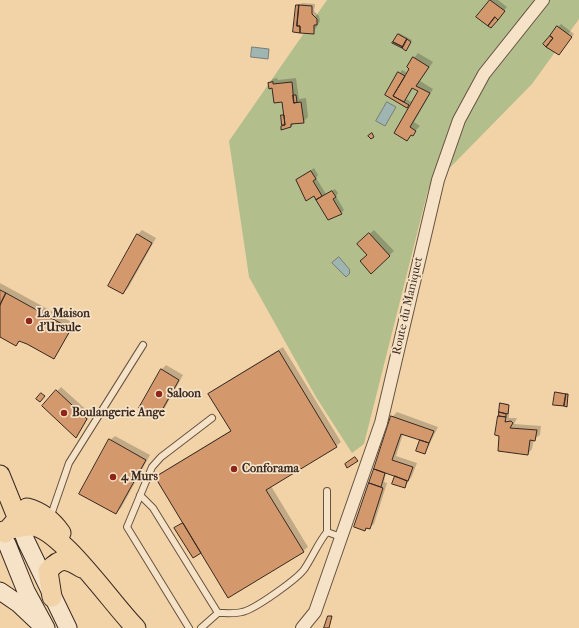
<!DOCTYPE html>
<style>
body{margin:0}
canvas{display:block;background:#f1d3a7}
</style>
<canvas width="579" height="628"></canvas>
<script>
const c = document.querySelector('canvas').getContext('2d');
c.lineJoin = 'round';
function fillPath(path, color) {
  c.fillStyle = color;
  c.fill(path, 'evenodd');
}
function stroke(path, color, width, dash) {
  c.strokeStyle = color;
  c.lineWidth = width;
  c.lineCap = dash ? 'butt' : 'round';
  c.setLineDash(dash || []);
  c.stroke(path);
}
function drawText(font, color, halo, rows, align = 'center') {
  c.font = font + ' "IM FELL French Canon",serif';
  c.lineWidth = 3.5;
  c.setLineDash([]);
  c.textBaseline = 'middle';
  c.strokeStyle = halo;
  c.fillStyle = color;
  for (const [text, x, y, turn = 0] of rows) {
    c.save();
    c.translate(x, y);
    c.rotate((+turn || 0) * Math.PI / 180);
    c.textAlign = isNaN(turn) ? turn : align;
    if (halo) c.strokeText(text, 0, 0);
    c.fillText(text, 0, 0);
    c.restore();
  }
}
fillPath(new Path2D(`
 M327,0H579V19L532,84L428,190L364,444L352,453L316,397L249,277L229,141Z`), '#b3be8d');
const water = new Path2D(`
 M252,47L269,49L268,59L251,57Z
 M387,102L396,107L385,126L376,121Z
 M339,257L350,270L349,272L350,273L346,277L332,263Z`);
fillPath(water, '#9fb5b2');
stroke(water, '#767d78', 1);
fillPath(new Path2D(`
 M491,0H498L507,7L500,15L478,16Z
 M303,3L315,4L314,11L319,16L320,21L313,33L297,5Z
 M561,24L574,34L561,51L558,27Z
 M399,33L412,40L407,49L394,43Z
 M418,53L433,62L420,81L433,89L414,122L420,126L407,139L396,132L420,91L414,87L406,99L412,102L407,107L386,95L402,70L408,73L414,58Z
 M277,78L278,80L296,78L299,99L306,98L308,117L303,122L294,123L291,127L282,126L283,124L282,115L285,114L283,101L269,83L273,79Z
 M314,168L318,175L316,178L326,194L335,189L338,193L336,196L344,210L341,213L329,219L314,195L297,180Z
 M142,230L156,238L128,288L123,293L137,235Z
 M374,230L394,251L371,272L368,255L358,244Z
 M0,283L75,324L54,358L20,341L16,345L0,336Z
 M283,347L341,442L336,446L271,486L308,547L303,551H201L177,527L184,522L156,477L161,473L231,430L209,394L213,390Z
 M166,365L183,375L162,413L157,418L161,370Z
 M61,387L91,414L76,437L43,406Z
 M557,392L569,394L566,406L556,393Z
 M503,403L509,404V418H517L514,424L541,426L540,435L534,439L532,449L528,454L500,435L499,417Z
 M397,412L438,427L425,453L421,440L403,434L396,456L417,463L412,476L405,487L396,476L386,473L384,482L387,483L374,524L365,530L370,484L392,417Z
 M115,436L150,455L121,508L116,513L110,440Z`), '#0003');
const building = new Path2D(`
 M490,0L505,11L498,20L495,17L488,26L476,17Z
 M296,5H299L297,26H300V33L293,32Z
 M299,5L312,6V14L317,19V25H314V34L300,33V26H297Z
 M495,17L498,20L491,28L488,26Z
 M557,26L572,37L559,55L546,47L553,38L550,36Z
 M398,34L407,39L403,47L393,42Z
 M550,36L553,38L546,47L543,44Z
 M407,39L411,42L406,51L402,48Z
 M393,42L403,47L402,48L392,43Z
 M413,57L429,67L416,86L430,93L410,127L416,131L413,136L411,135L407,141L394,133L418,91L412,88L404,102L393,96L409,69L407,67Z
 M398,72L405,76L393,96L409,105L407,108L385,95Z
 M273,82V84L292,82L294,103L301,102L304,123L291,124V127L281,130V126L285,125L282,102L274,103L272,88L269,89L268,83Z
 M293,95H296L297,102L294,103Z
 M281,115H284L285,125H282Z
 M372,133L374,137L371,139L368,136Z
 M311,171L316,179L313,181L322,196L316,200L314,196L306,201L296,180Z
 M332,191L336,197L333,199L342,214L328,220L316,200Z
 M369,233L390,256L371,274L360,261L367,255L357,244Z
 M137,234L152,243L123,294L108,286Z
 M0,290L6,293L0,305Z
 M6,293L71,329L54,359L27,344L19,341L16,346L0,337V305Z
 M279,351L337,447L266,490L304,552L228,598L155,477L231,431L208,394Z
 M161,369L179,380L157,419L139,408Z
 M56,390L87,419L76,438L42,406Z
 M555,392L566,394L564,406L553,405Z
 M41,393L45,396L40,402L36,399Z
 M566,394H568L567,407L564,406Z
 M500,403L509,405L508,414L499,412Z
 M499,412L506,414V417L499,416Z
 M391,416L434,431L429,443L401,434L392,460L413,467L408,481L374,469Z
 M498,416L506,417L505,422L511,421L513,423L510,428L537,430L535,441L530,440L528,455L498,451L499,436L495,435Z
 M109,439L146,460L116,514L79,494Z
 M420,440L429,443L425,454L416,451Z
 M355,457L358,461L347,468L345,464Z
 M374,469L385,473L381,487L369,483Z
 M395,476L407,481L405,488L392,484Z
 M369,483L383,488L370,529L366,528L365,531L354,527Z
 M183,523L201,553L193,558L174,528Z
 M328,616H332L329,628H324Z`);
fillPath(building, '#d4986d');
stroke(building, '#382821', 1);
const service = new Path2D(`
 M327,491V532
 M140,495L153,508L218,613
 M50,518L69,463L143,345
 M189,628L127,527L152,467L161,457L212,418
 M201,628L218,613C225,613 235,614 242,612C254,610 299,578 305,568C313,556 318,543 327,532L341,537`);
const minor = new Path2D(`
 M302,628L315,612L381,423L438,180L459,120L484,74L543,0`);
const secondary = new Path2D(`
 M19,522L26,541L68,628
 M7,544L26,591L46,628
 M0,591L19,604L37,621`);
const primary = new Path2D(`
 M0,475L19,522
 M0,532C9,530 20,526 30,526C59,525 114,607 136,628
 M5,533L27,508C42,512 52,520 61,533
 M52,597L48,571C61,556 67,559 82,568`);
stroke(service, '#665342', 8);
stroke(minor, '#665342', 14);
stroke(secondary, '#382821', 19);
stroke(primary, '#382821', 21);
stroke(service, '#f6e2c6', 6);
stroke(minor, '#f6e2c6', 12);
stroke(secondary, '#f6e2c6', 17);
stroke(primary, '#f1d3a7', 19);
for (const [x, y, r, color] of [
 [29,321,4,"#8f2418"],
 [159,394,4,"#8f2418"],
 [64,413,4,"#8f2418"],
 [234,469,4,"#8f2418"],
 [113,477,4,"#8f2418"]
]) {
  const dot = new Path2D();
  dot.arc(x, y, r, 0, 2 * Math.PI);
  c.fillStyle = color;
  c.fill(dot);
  stroke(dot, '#f6e2c6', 1.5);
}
drawText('12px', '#382821', '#f6e2c6', [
 ["Route du Maniquet",408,306,-77]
]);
drawText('bold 12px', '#382821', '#f6e2c6', [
 ["La Maison",37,314],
 ["d'Ursule",37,328],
 ["Saloon",167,394],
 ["Boulangerie Ange",72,413],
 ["Conforama",242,469],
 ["4 Murs",121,477]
], 'left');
</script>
